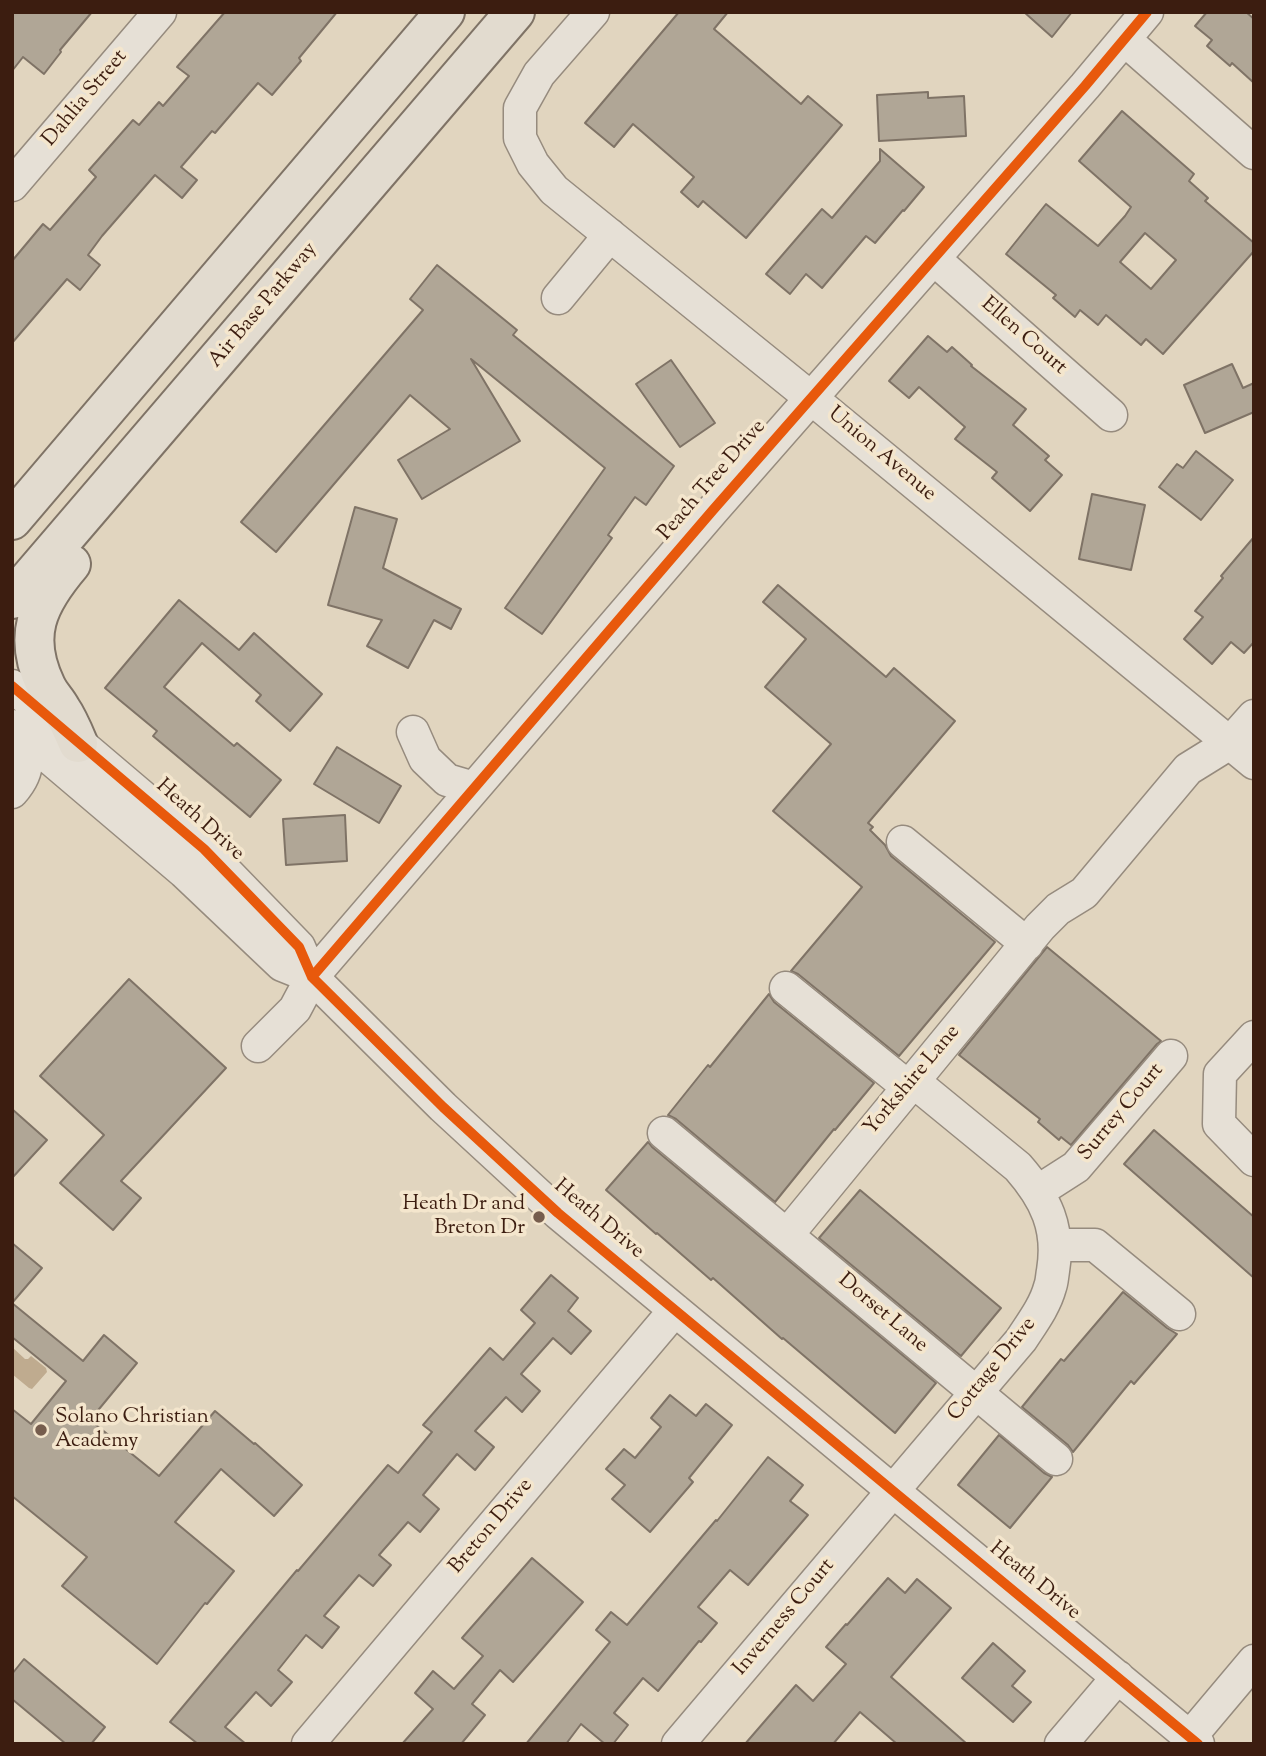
<!DOCTYPE html>
<style>
body{margin:0}
#map{position:relative;width:1266px;height:1756px;overflow:hidden;background:#e1d5bf;font-family:"Sorts Mill Goudy",serif}
canvas{display:block}
.frame{position:absolute;inset:0;border:14px solid #3c1d10;pointer-events:none}
</style>
<div id="map">
<canvas width="1266" height="1756"></canvas>
<div class="frame"></div>
</div>
<script>
const c = document.querySelector('canvas').getContext('2d');
c.lineJoin = 'round';
function fillPath(path, color) {
  c.fillStyle = color;
  c.fill(path, 'evenodd');
}
function stroke(path, color, width, dash) {
  c.strokeStyle = color;
  c.lineWidth = width;
  c.lineCap = dash ? 'butt' : 'round';
  c.setLineDash(dash || []);
  c.stroke(path);
}
function drawText(font, color, halo, rows, align = 'center') {
  c.font = font + ' "Sorts Mill Goudy",serif';
  c.lineWidth = 7;
  c.setLineDash([]);
  c.textBaseline = 'middle';
  c.strokeStyle = halo;
  c.fillStyle = color;
  for (const [text, x, y, turn = 0] of rows) {
    c.save();
    c.translate(x, y);
    c.rotate((+turn || 0) * Math.PI / 180);
    c.textAlign = isNaN(turn) ? turn : align;
    if (halo) c.strokeText(text, 0, 0);
    c.fillText(text, 0, 0);
    c.restore();
  }
}
fillPath(new Path2D(`
 M12,1347L25,1359H28L31,1356L46,1368L47,1372L32,1389L29,1388L12,1374Z`), '#bfab8f');
const building = new Path2D(`
 M12,12H92L60,50L61,52L44,74L23,57L12,71Z
 M225,12H337L299,58L301,61L272,95L258,83L215,133L212,131L181,167L197,180L182,198L155,175L102,236L88,255L100,265L80,290L67,279L12,343V261L43,224L50,230L96,177L89,170L133,120L139,125L159,102L163,106L189,76L177,67Z
 M679,12H728L714,29L801,104L808,96L842,125L746,238L703,201L698,207L681,192L694,177L633,124L614,147L585,123Z
 M1024,12H1072L1052,37Z
 M1207,12H1246L1254,19V83L1232,63L1230,66L1207,46L1212,40L1195,26Z
 M928,92V98L964,96L966,136L879,141L877,95Z
 M1122,111L1194,174L1189,181L1208,198L1205,201L1254,243V251L1163,354L1146,339L1141,345L1106,315L1098,325L1080,310L1075,317L1053,298L1056,295L1006,254L1046,204L1098,246L1125,216L1131,207L1079,161ZM1145,233L1176,260L1151,289L1120,262Z
 M880,149L924,187L904,211L903,210L875,243L866,236L822,288L806,274L790,294L766,274L822,209L832,218L880,161Z
 M437,265L517,330L513,335L674,466L646,505L635,497L608,535L612,538L542,634L505,608L605,468L471,359L520,441L422,499L398,460L450,429L410,395L276,552L241,522L423,310L410,299Z
 M928,336L947,352L952,347L972,365L971,366L1026,409L1013,425L1049,456L1045,460L1062,475L1030,511L992,478L997,472L955,439L965,427L919,387L909,398L889,381Z
 M671,360L715,423L680,447L636,384Z
 M1232,364L1243,388L1254,383V412L1205,433L1184,385Z
 M1196,451L1233,480L1201,520L1159,487L1177,464L1183,468Z
 M1092,494L1145,505L1131,570L1079,559Z
 M355,507L397,519L383,568L461,609L451,629L434,620L408,668L367,646L382,620L328,605Z
 M1254,537V642L1244,653L1231,642L1212,664L1184,639L1203,617L1195,611L1223,578L1221,576Z
 M778,585L886,677L894,668L955,721L868,823L873,827L870,830L885,845L891,856L995,942L899,1056L798,974L791,971L862,887L773,811L831,744L765,687L806,639L763,602Z
 M179,600L239,650L254,633L322,694L290,731L256,701L261,695L202,643L164,687L234,746L237,743L281,780L250,817L153,736L157,731L105,688Z
 M337,747L401,786L379,823L314,784Z
 M345,815L347,861L286,865L283,819Z
 M1047,947L1161,1041L1157,1044L1071,1145L1061,1137L1059,1140L1038,1122L1040,1119L959,1055Z
 M129,979L226,1068L121,1181L141,1198L113,1230L60,1183L104,1135L40,1076Z
 M769,994L774,1002L874,1083L835,1130L834,1129L775,1202L676,1119L668,1115L708,1065L710,1067Z
 M12,1109L47,1140L12,1178Z
 M1154,1130L1254,1217V1278L1124,1164Z
 M648,1142L652,1147L936,1383L895,1433L783,1338L782,1339L713,1278L711,1280L657,1233L656,1234L606,1190Z
 M860,1190L1001,1308L961,1356L819,1238Z
 M12,1243L42,1268L12,1303L83,1361L104,1335L137,1363L90,1420L159,1476L215,1411L254,1444L255,1443L302,1485L274,1516L221,1469L175,1522L234,1571L207,1604L205,1603L157,1664L62,1586L87,1557L12,1496V1409L31,1424L66,1381L12,1337Z
 M551,1275L578,1298L568,1311L591,1331L571,1354L553,1338L521,1374L540,1391L522,1412L506,1397L475,1431L494,1447L475,1470L457,1454L423,1495L439,1509L420,1532L408,1522L379,1555L391,1565L373,1586L359,1575L324,1616L339,1627L322,1648L306,1635L278,1670L292,1682L271,1706L256,1692L225,1727L246,1744H198L170,1722L297,1570L298,1571L388,1465L398,1473L432,1432L423,1425L490,1348L503,1360L535,1323L521,1310Z
 M1123,1292L1167,1328L1177,1334L1134,1384L1131,1381L1073,1452L1068,1445L1022,1407L1061,1359L1064,1361Z
 M670,1395L696,1416L706,1404L732,1425L689,1478L693,1482L650,1532L612,1499L625,1485L606,1469L624,1449L635,1458L661,1427L651,1418Z
 M999,1435L1044,1473L1052,1477L1010,1528L958,1485Z
 M768,1457L803,1485L790,1501L808,1515L748,1585L730,1570L698,1607L717,1623L701,1642L699,1641L658,1691L643,1678L614,1713L628,1725L613,1744H605L581,1724L566,1744H526L610,1642L596,1630L611,1612L627,1625L716,1520L717,1521Z
 M532,1558L583,1602L513,1682L500,1670L472,1704L485,1715L461,1744H402L433,1709L415,1693L433,1671L454,1689L483,1656L462,1638Z
 M888,1578L905,1593L917,1579L951,1608L891,1677L967,1744H897L860,1712L833,1744H745L796,1685L813,1701L846,1664L826,1647L846,1624L847,1625Z
 M993,1643L1025,1671L1012,1686L1031,1702L1013,1722L962,1678Z
 M24,1659L105,1727L91,1744H66L12,1699V1674Z`);
fillPath(building, '#b0a696');
stroke(building, '#7f7366', 2);
const minor = new Path2D(`
 M593,12L539,74L520,108V138L533,164L554,190L811,398L1254,763
 M1125,40L1254,153
 M12,185L160,12
 M934,259L1111,415
 M558,298L610,235
 M12,686L204,849L299,947L312,977L443,1107L558,1213L1198,1744
 M12,726L184,872L282,965L312,977
 M413,732L425,759L447,780L474,788
 M12,792C33,768 28,753 12,728
 M903,842L1027,944
 M786,988L908,1087
 M1254,1037L1220,1074L1219,1124L1254,1160
 M258,1046L295,1009L312,977L713,510L1085,86L1147,12
 M664,1133L1056,1459
 M1037,1192L1076,1167L1171,1056
 M787,1235L1040,927L1058,909L1084,893L1188,769L1230,743L1254,716
 M1055,1245H1095L1179,1314
 M1190,1737L1254,1661
 M308,1744L675,1310
 M678,1744L1021,1340C1032,1323 1045,1306 1050,1287C1052,1282 1052,1276 1053,1271C1060,1228 1046,1199 1018,1167L913,1081
 M1061,1744L1118,1677`);
const major = new Path2D(`
 M12,520L445,12
 M71,564C37,604 22,636 46,686C50,695 57,701 61,709C68,719 73,731 78,743
 M12,599L515,12`);
stroke(minor, '#968b7e', 35);
stroke(major, '#7f7366', 42);
stroke(minor, '#e6e0d6', 32);
stroke(major, '#e2dbcf', 38);
stroke(new Path2D(`
 M12,686L204,849L299,947L312,977L443,1107L558,1213L1198,1744
 M312,977L713,510L1085,86L1147,12`), '#e8590c', 10);
for (const [x, y, r, color] of [
 [539,1217,7,"#765d4d"],
 [41,1430,7,"#765d4d"]
]) {
  const dot = new Path2D();
  dot.arc(x, y, r, 0, 2 * Math.PI);
  c.fillStyle = color;
  c.fill(dot);
  stroke(dot, '#f4e6cd', 2.5);
}
drawText('21px', '#3c1d10', '#f4e6cd', [
 ["Dahlia Street",86,99,-50],
 ["Air Base Parkway",264,306,-50],
 ["Ellen Court",1023,337,41],
 ["Union Avenue",881,455,40],
 ["Peach Tree Drive",713,481,-49],
 ["Heath Drive",199,821,42],
 ["Yorkshire Lane",913,1081,-50],
 ["Surrey Court",1122,1113,-50],
 ["Heath Drive",598,1220,40],
 ["Dorset Lane",882,1314,40],
 ["Cottage Drive",993,1370,-51],
 ["Breton Drive",492,1527,-50],
 ["Heath Drive",1034,1582,39],
 ["Inverness Court",785,1618,-50]
]);
drawText('21px', '#3c1d10', '#f4e6cd', [
 ["Heath Dr and",525,1205],
 ["Breton Dr",525,1229],
 ["Solano Christian",55,1418,"left"],
 ["Academy",55,1442,"left"]
], 'right');
</script>
